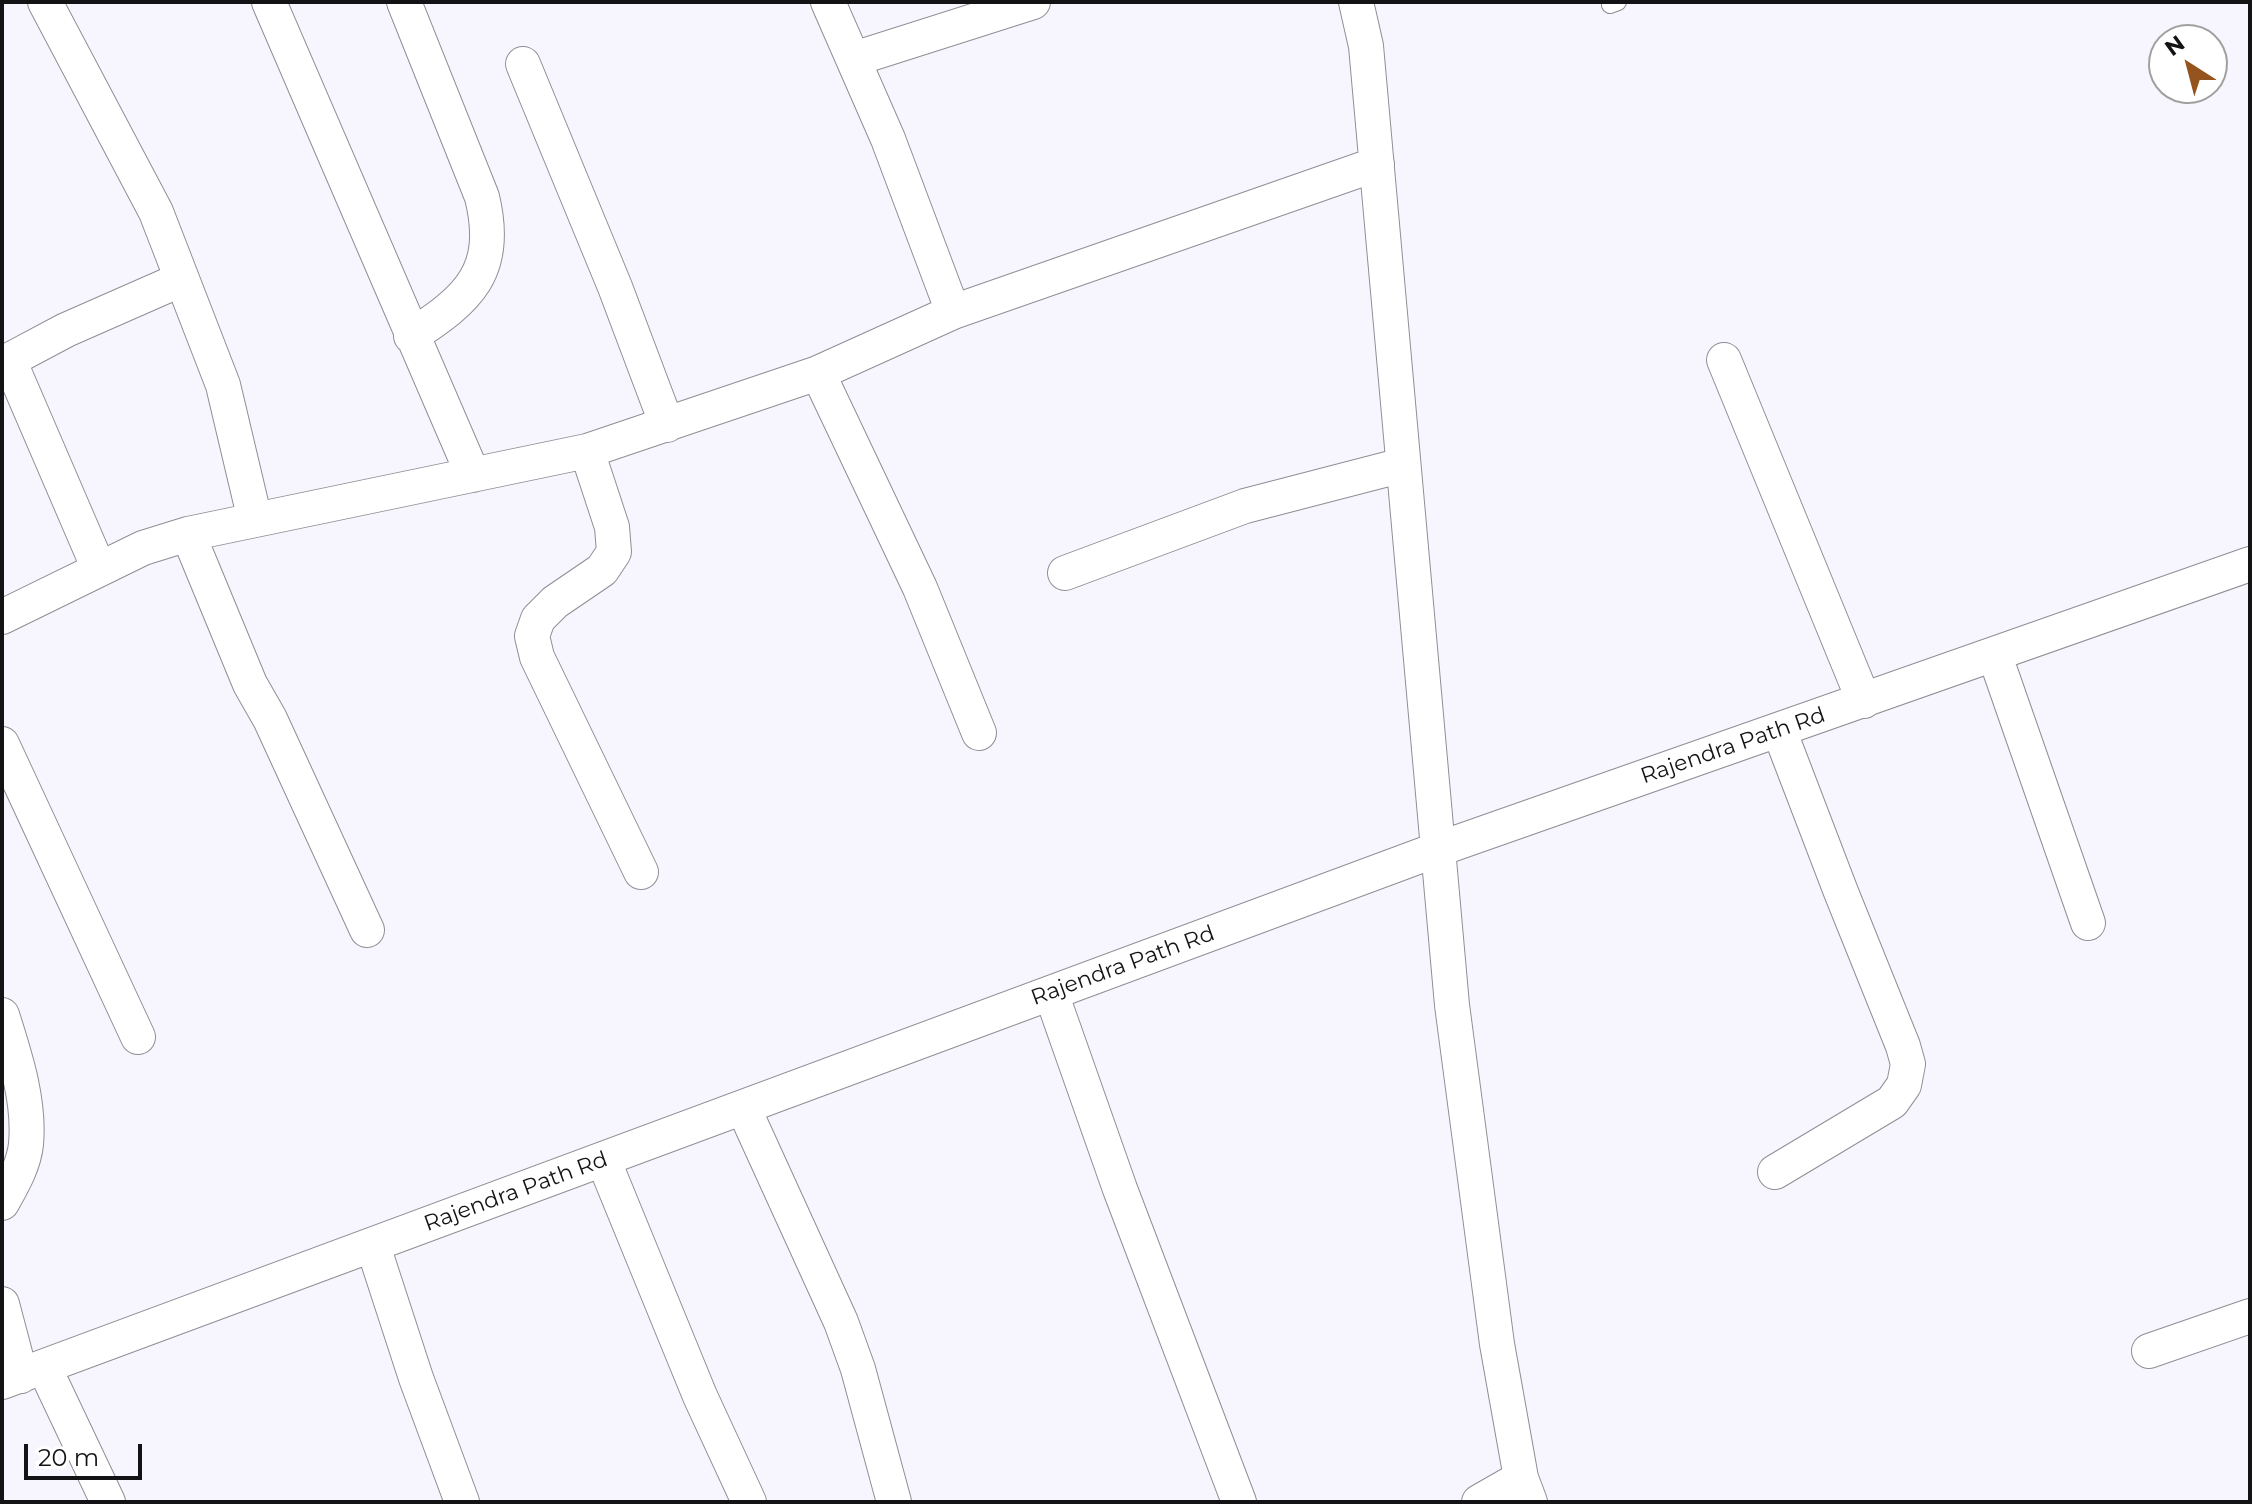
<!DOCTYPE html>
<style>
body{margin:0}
#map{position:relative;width:2252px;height:1504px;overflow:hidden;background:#f7f5fd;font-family:Montserrat,sans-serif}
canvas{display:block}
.frame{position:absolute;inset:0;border:4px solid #131215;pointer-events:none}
.north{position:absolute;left:2148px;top:24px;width:80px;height:80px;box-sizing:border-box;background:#fff;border:2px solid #a1a0a1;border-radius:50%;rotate:324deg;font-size:22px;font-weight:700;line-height:32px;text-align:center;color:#131215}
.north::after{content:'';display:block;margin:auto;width:28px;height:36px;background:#95541e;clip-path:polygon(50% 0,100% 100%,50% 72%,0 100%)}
.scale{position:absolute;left:24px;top:1444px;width:118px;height:36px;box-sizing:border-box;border:4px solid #131215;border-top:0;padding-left:10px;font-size:24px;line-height:28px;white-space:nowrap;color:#131215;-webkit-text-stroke:6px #fff;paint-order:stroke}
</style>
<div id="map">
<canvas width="2252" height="1504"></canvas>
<div class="frame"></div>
<div class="north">N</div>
<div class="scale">20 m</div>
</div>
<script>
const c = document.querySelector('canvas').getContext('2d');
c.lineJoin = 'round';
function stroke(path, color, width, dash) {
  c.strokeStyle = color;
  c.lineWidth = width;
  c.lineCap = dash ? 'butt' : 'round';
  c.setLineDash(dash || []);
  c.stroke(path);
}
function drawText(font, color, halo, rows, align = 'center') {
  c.font = font + ' Montserrat,sans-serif';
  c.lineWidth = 6;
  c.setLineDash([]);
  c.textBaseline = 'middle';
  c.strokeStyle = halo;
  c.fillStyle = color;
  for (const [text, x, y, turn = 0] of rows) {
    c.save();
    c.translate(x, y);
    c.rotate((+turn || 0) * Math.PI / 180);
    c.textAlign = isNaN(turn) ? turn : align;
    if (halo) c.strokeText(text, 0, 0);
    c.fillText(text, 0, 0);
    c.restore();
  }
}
const lane = new Path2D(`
 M1610,5L1618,2`);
const street = new Path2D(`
 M45,2L156,212L223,385L255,520
 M269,2L473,475
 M404,2L482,197C500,271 469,299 411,336
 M828,2L888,139L953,312
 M1356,2L1366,46L1452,1005L1497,1344L1521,1478L1530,1502
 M854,59L1033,2
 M523,64L615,287L667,425
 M9,360L99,569
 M1724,360L1864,701
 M2,364L66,330L182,279
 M818,373L920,588L979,733
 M587,451L612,527L614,552L602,570L555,602L538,619L532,636L537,657L641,872
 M188,534L250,684L270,719L367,930
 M1065,573L1245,506L1403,465
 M2,617L143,548L188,534L587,451L818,373L953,312L1377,164
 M1995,656L2088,923
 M2,744L138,1037
 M1051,993L1120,1189L1239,1502
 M2,1015C15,1056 30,1101 26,1144C24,1165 12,1185 2,1203
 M743,1107L841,1322L858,1369L894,1502
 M603,1159L700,1396L749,1502
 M1775,1172L1892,1102L1904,1085L1908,1064L1903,1046L1841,892L1779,730
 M373,1246L416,1378L462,1502
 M2,1304L21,1376
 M2149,1351L2250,1316
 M44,1367L108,1502
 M2,1382L1436,850L2250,564
 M1479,1502L1521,1478`);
stroke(lane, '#908e95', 18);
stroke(street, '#908e95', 36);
stroke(lane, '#fff', 16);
stroke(street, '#fff', 34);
drawText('22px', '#131215', '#fff', [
 ["Rajendra Path Rd",1733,746,-19],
 ["Rajendra Path Rd",1123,966,-20],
 ["Rajendra Path Rd",516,1192,-20]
]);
</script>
